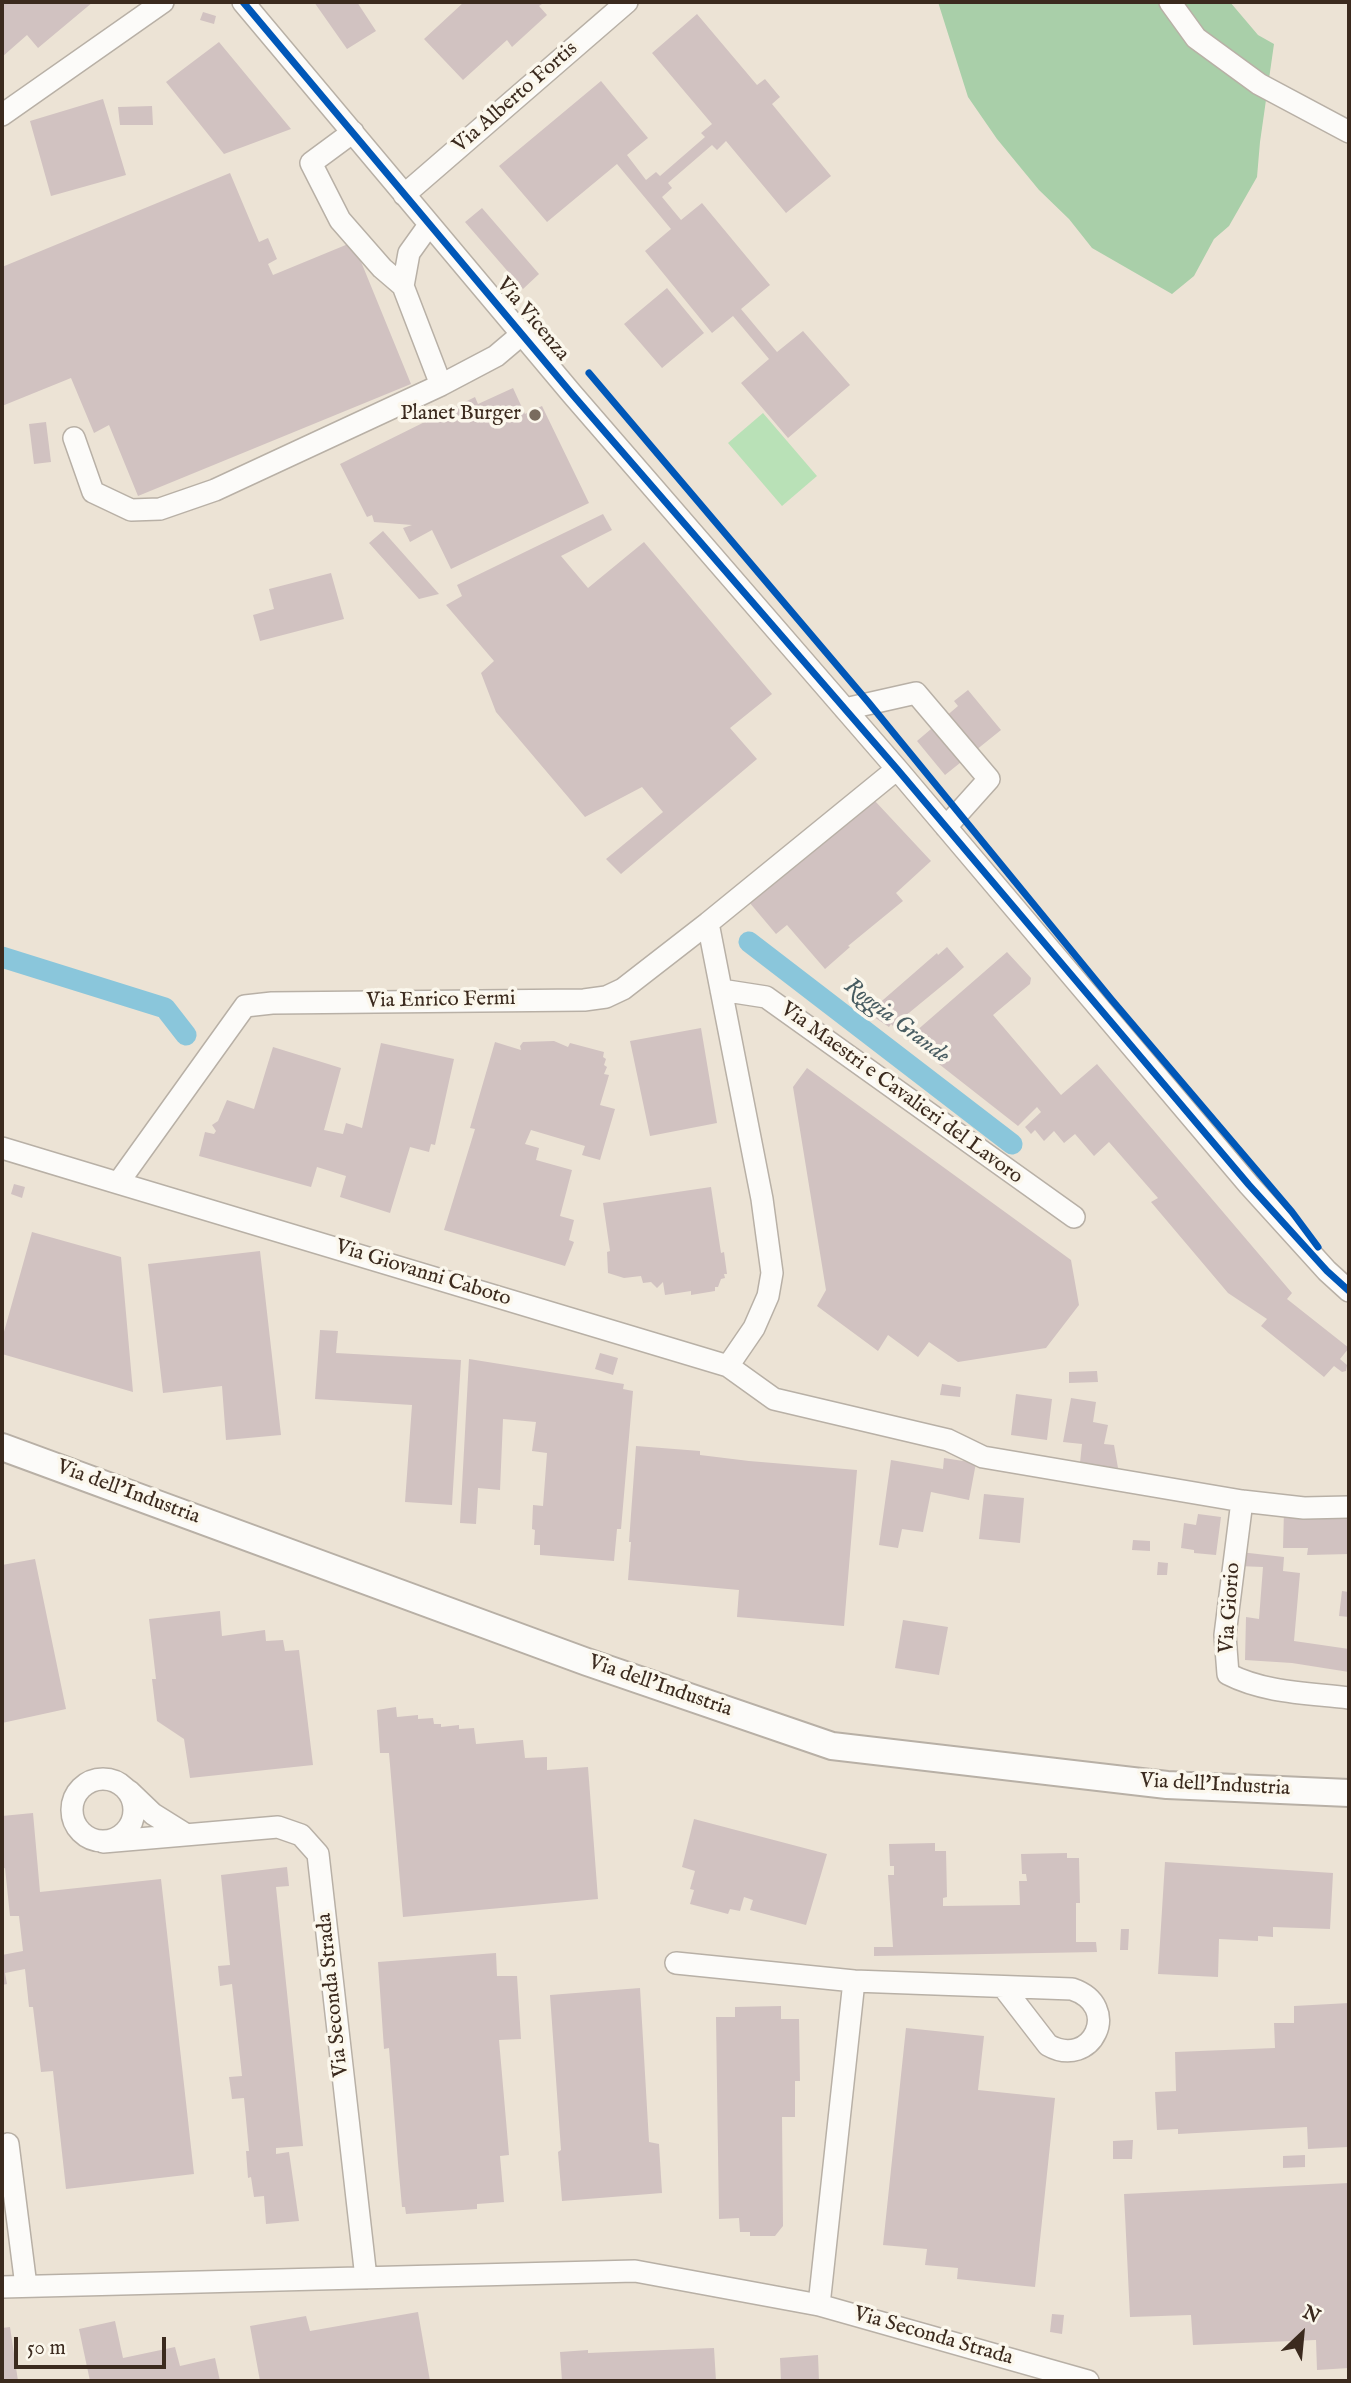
<!DOCTYPE html>
<style>
body{margin:0}
#map{position:relative;width:1351px;height:2383px;overflow:hidden;background:#ece3d5;font-family:"IM FELL English",serif}
canvas{display:block}
.frame{position:absolute;inset:0;border:4px solid #3b2a1e;pointer-events:none}
.north{position:absolute;left:1267px;top:2299px;width:70px;height:70px;-webkit-text-stroke:5px #fbf7ec;paint-order:stroke;rotate:26deg;font-size:19px;font-weight:700;line-height:28px;text-align:center;color:#3b2a1e}
.north::after{content:'';display:block;margin:auto;width:24px;height:32px;background:#3b2a1e;clip-path:polygon(50% 0,100% 100%,50% 72%,0 100%)}
.scale{position:absolute;left:14px;top:2337px;width:152px;height:32px;box-sizing:border-box;border:4px solid #3b2a1e;border-top:0;padding-left:9px;font-size:21px;line-height:24px;white-space:nowrap;color:#3b2a1e;-webkit-text-stroke:5px #fbf7ec;paint-order:stroke}
</style>
<div id="map">
<canvas width="1351" height="2383"></canvas>
<div class="frame"></div>
<div class="north">N</div>
<div class="scale">50 m</div>
</div>
<script>
const c = document.querySelector('canvas').getContext('2d');
c.lineJoin = 'round';
function fillPath(path, color) {
  c.fillStyle = color;
  c.fill(path, 'evenodd');
}
function stroke(path, color, width, dash) {
  c.strokeStyle = color;
  c.lineWidth = width;
  c.lineCap = dash ? 'butt' : 'round';
  c.setLineDash(dash || []);
  c.stroke(path);
}
function drawText(font, color, halo, rows, align = 'center') {
  c.font = font + ' "IM FELL English",serif';
  c.lineWidth = 7;
  c.setLineDash([]);
  c.textBaseline = 'middle';
  c.strokeStyle = halo;
  c.fillStyle = color;
  for (const [text, x, y, turn = 0] of rows) {
    c.save();
    c.translate(x, y);
    c.rotate((+turn || 0) * Math.PI / 180);
    c.textAlign = isNaN(turn) ? turn : align;
    if (halo) c.strokeText(text, 0, 0);
    c.fillText(text, 0, 0);
    c.restore();
  }
}
fillPath(new Path2D(`
 M763,413L817,476L782,506L728,443Z`), '#b9e1b7');
fillPath(new Path2D(`
 M938,2H1230L1258,35L1274,44L1260,142L1257,177L1229,226L1214,239L1194,276L1172,294L1092,248L1069,219L1039,190L997,139L968,97Z`), '#a9cfa9');
stroke(new Path2D(`
 M749,942L1012,1144
 M2,957L165,1008L186,1035`), '#8ac6db', 21);
fillPath(new Path2D(`
 M2,2H93L38,48L27,35L2,57Z
 M314,2H357L376,31L347,49Z
 M464,2H545L539,6L547,15L512,47L507,40L463,80L424,39Z
 M203,12L216,16L214,24L200,20Z
 M697,14L757,85L765,79L780,97L772,104L831,176L786,213L726,141L717,150L712,145L668,183L672,188L662,197L681,220L702,203L770,285L741,309L777,352L803,331L850,385L788,438L741,383L769,359L733,316L712,333L645,251L671,229L617,164L547,222L499,166L601,81L648,138L627,155L646,180L656,172L660,176L705,137L701,133L712,124L652,53Z
 M219,42L291,129L224,154L166,82Z
 M103,99L126,175L51,196L30,121Z
 M152,106L153,125H120L118,107Z
 M230,173L259,242L268,238L277,259L268,264L273,275L353,242L411,384L138,496L109,425L94,433L71,378L2,406V267Z
 M482,208L539,274L523,289L465,222Z
 M667,288L704,333L662,368L624,324Z
 M513,388L525,414L542,406L589,503L451,569L432,530L410,542L403,528L412,525L374,522L372,515L367,517L340,464L475,397L478,404Z
 M46,422L51,462L34,464L29,424Z
 M603,514L612,530L561,556L588,588L644,542L772,694L730,728L757,759L621,874L606,859L663,812L642,787L585,817L496,712L481,673L494,661L446,605L462,596L457,585Z
 M383,531L439,594L419,599L369,543Z
 M331,573L344,619L260,641L253,615L274,609L269,589Z
 M968,690L1001,730L945,775L917,741L958,706L954,701Z
 M875,801L931,861L896,893L903,901L848,946L850,947L825,969L787,925L776,934L749,902Z
 M947,947L964,967L955,975L893,1026L891,1024L889,1027L868,1013L937,953L938,955Z
 M1007,952L1031,978L1030,984L993,1015L1061,1095L1097,1064L1292,1293L1287,1299L1349,1348L1340,1359L1347,1365L1346,1371L1342,1372L1334,1366L1324,1377L1261,1326L1267,1319L1228,1293L1151,1202L1158,1198L1109,1142L1094,1156L1075,1134L1064,1143L1054,1131L1044,1141L1035,1130L1031,1134L1025,1127L1041,1112L1037,1107L1018,1126L907,1039Z
 M701,1028L717,1123L650,1136L630,1041Z
 M554,1041L568,1047L570,1043L604,1052L603,1057L606,1059L604,1065L607,1067L604,1074L609,1075L600,1105L615,1109L600,1160L582,1155L585,1146L531,1130L525,1144L539,1148L536,1160L572,1170L560,1216L574,1220L569,1240L574,1242L565,1266L444,1230L475,1129L470,1128L495,1042L521,1050L520,1046L523,1042Z
 M381,1043L454,1059L435,1145L431,1144L429,1152L410,1147L390,1213L340,1197L346,1176L317,1167L311,1187L199,1156L205,1132L214,1134L216,1131L212,1125L218,1121L227,1100L254,1109L273,1047L341,1068L324,1130L343,1134L346,1123L362,1128Z
 M807,1068L1071,1260L1079,1305L1046,1348L958,1362L929,1342L918,1357L888,1335L878,1351L817,1306L826,1290L793,1087Z
 M14,1184L25,1187L22,1198L11,1194Z
 M711,1187L721,1253L724,1252L727,1274H724L725,1278L721,1279L718,1287H715V1291L691,1295V1291L665,1295L663,1282L657,1288L651,1282L643,1283L641,1276L624,1278L608,1273L607,1252L610,1251L603,1203Z
 M32,1232L121,1257L133,1392L2,1354V1339Z
 M260,1251L281,1435L226,1440L222,1386L163,1393L148,1264Z
 M320,1330L338,1331L336,1353L461,1360L452,1505L405,1502L412,1405L315,1399Z
 M600,1353L618,1358L613,1375L595,1369Z
 M469,1359L624,1384L623,1389L633,1391L621,1529H617L614,1561L540,1555V1545H534L535,1530L532,1529L533,1505L543,1506L547,1453L532,1451L536,1422L503,1419L500,1490L478,1488L476,1524L460,1523Z
 M1097,1371L1098,1382L1069,1383V1372Z
 M942,1384L961,1387L960,1397L940,1395Z
 M1016,1394L1052,1399L1047,1440L1011,1435Z
 M1071,1398L1096,1402L1093,1422L1108,1425L1104,1444L1114,1445L1118,1468L1080,1463L1082,1444L1063,1442Z
 M636,1446L700,1451V1455L749,1461L857,1470L844,1626L737,1617L739,1590L628,1580L631,1542H629Z
 M944,1458L976,1463L969,1500L931,1492L923,1532L902,1529L898,1548L879,1545L891,1460L943,1469Z
 M984,1494L1024,1498L1020,1543L979,1539Z
 M1284,1510H1349V1554L1307,1555L1308,1548H1283Z
 M1198,1514L1221,1517L1216,1555L1194,1553V1550L1181,1548L1184,1523L1196,1525Z
 M1133,1540L1150,1541V1551L1132,1550Z
 M1240,1552L1284,1557L1283,1571L1300,1573L1294,1641L1349,1649V1672L1292,1663L1245,1660L1246,1617L1259,1619L1263,1567L1238,1566Z
 M35,1559L66,1709L2,1723V1565Z
 M1158,1562L1168,1563L1167,1575H1157Z
 M1342,1591L1349,1592V1617L1339,1616Z
 M220,1611L222,1636L265,1630L266,1641L283,1640L285,1651L299,1650L313,1765L190,1778L184,1739L157,1721L152,1679H156L149,1619Z
 M903,1620L948,1627L939,1675L895,1668Z
 M396,1707L397,1717L418,1715V1719L433,1718L434,1724H441V1727L459,1725V1729L474,1728L476,1744L523,1740L525,1758L547,1757V1770L588,1767L598,1899L403,1917L389,1753H380L377,1710Z
 M33,1813L40,1892L161,1879L194,2174L66,2189L53,2071L41,2072L33,2007H29L25,1969L5,1973L7,1984L2,1985V1955L23,1951L19,1916H10L5,1868L2,1869V1816Z
 M694,1819L827,1854L806,1925L750,1910L753,1900L744,1897L740,1911L730,1909L728,1914L690,1904L694,1890L690,1889L695,1871L682,1867Z
 M935,1843V1851H946L947,1897L943,1898V1906L1020,1905L1019,1881H1027L1026,1874H1022L1021,1854L1067,1853V1858H1079L1080,1903H1076V1942H1096L1097,1952L874,1956V1947H893L888,1875H894V1866H890L889,1844Z
 M1165,1862L1333,1873L1330,1929L1273,1927V1937L1258,1936V1941L1219,1939L1218,1977L1158,1974Z
 M287,1867L289,1886L276,1887L303,2146L276,2148V2154L289,2152L299,2221L266,2224L264,2196L254,2197L251,2177L248,2178L246,2151H249L244,2098L232,2099L229,2077L242,2076L232,1984L220,1986L218,1966L230,1965L221,1875Z
 M1121,1929H1129L1128,1950H1120Z
 M496,1953L497,1976H517L521,2039L499,2040L509,2155L500,2156L504,2202L477,2204V2209L406,2214L405,2207H402L398,2163L389,2048L384,2049L378,1962Z
 M640,1988L649,2142L659,2144L662,2193L562,2201L558,2152L561,2150L550,1995Z
 M1349,2003L1348,2147L1308,2149L1307,2127L1178,2134V2129L1157,2130L1155,2092L1176,2091L1175,2052L1275,2048L1274,2023H1294V2006Z
 M781,2006V2019H799L800,2081H795V2117H782L783,2226L775,2236H750V2232H740L739,2218L719,2219L716,2017H735V2007Z
 M906,2028L984,2036L978,2090L1055,2098L1035,2287L957,2279L958,2268L925,2265L927,2249L883,2245Z
 M1133,2140L1132,2159H1113V2141Z
 M1305,2155V2167L1283,2168V2156Z
 M1349,2183V2368L1317,2370L1316,2340L1193,2345L1191,2315L1130,2317L1124,2194Z
 M418,2312L430,2381H260L250,2326L306,2316L310,2331Z
 M1052,2314L1064,2315L1062,2334L1050,2332Z
 M115,2321L123,2358L175,2347L180,2366L215,2358L220,2381H90L79,2329Z
 M10,2327L18,2381H2V2328Z
 M714,2348L716,2381H562L560,2352L588,2350V2353Z
 M818,2355L819,2381H781L780,2358Z`), '#d1c2c1');
const minor = new Path2D(`
 M243,2L572,394L897,769L1249,1185L1327,1271L1349,1291
 M1170,2L1196,38L1259,84L1349,132
 M2,115L163,2
 M353,132L311,163L340,220L382,268L403,286
 M404,195L627,2
 M441,385L496,356L522,334
 M74,438L93,492L131,510L160,509L215,490L441,385L403,286L409,253L429,225
 M845,709L916,693L989,779L946,827
 M708,923L762,1199L772,1273L768,1296L754,1328L728,1366
 M721,990L766,997L1074,1217
 M2,1148L118,1183L245,1006L272,1003L584,1000L606,997L623,989L708,923L897,769
 M118,1183L728,1366L774,1399L948,1440L983,1457L1242,1501L1304,1508L1349,1507
 M1242,1501L1225,1635L1228,1674C1265,1693 1308,1693 1349,1698
 M72 1810a31 31 0 1 1 62 0a31 31 0 1 1-62 0Z
 M129,1791L153,1814L185,1834
 M103,1842L278,1827L301,1835L318,1854L366,2278
 M676,1963L854,1981
 M8,2144L26,2286
 M2,2287L635,2271L819,2305L1088,2381
 M819,2305L854,1981L1072,1989C1123,2006 1092,2070 1048,2045L1004,1988`);
const major = new Path2D(`
 M2,1447L587,1662L832,1746L1167,1785L1349,1793`);
stroke(minor, '#b8b0a6', 24);
stroke(major, '#b8b0a6', 30);
stroke(minor, '#fcfbf9', 21);
stroke(major, '#fcfbf9', 26);
stroke(new Path2D(`
 M243,2L572,394L897,769L1249,1185L1327,1271L1349,1291
 M589,373L869,703L1111,999L1292,1212L1318,1247`), '#0057b8', 7);
for (const [x, y, r, color] of [
 [535,415,7,"#796b5e"]
]) {
  const dot = new Path2D();
  dot.arc(x, y, r, 0, 2 * Math.PI);
  c.fillStyle = color;
  c.fill(dot);
  stroke(dot, '#fbf7ec', 2.5);
}
drawText('21px', '#3b2a1e', '#fbf7ec', [
 ["Via Alberto Fortis",516,98,-41],
 ["Via Vicenza",532,320,50],
 ["Via Enrico Fermi",441,1001,-1],
 ["Via Maestri e Cavalieri del Lavoro",901,1094,36],
 ["Via Giovanni Caboto",423,1274,17],
 ["Via dell'Industria",128,1493,20],
 ["Via Giorio",1231,1608,-86],
 ["Via dell'Industria",660,1687,19],
 ["Via dell'Industria",1215,1786,3],
 ["Via Seconda Strada",334,1995,-96],
 ["Via Seconda Strada",933,2337,16]
]);
drawText('21px', '#3b2a1e', '#fbf7ec', [
 ["Planet Burger",521,415]
], 'right');
drawText('italic 23px', '#485c61', '#fbf7ec', [
 ["Roggia Grande",896,1022,37]
]);
</script>
